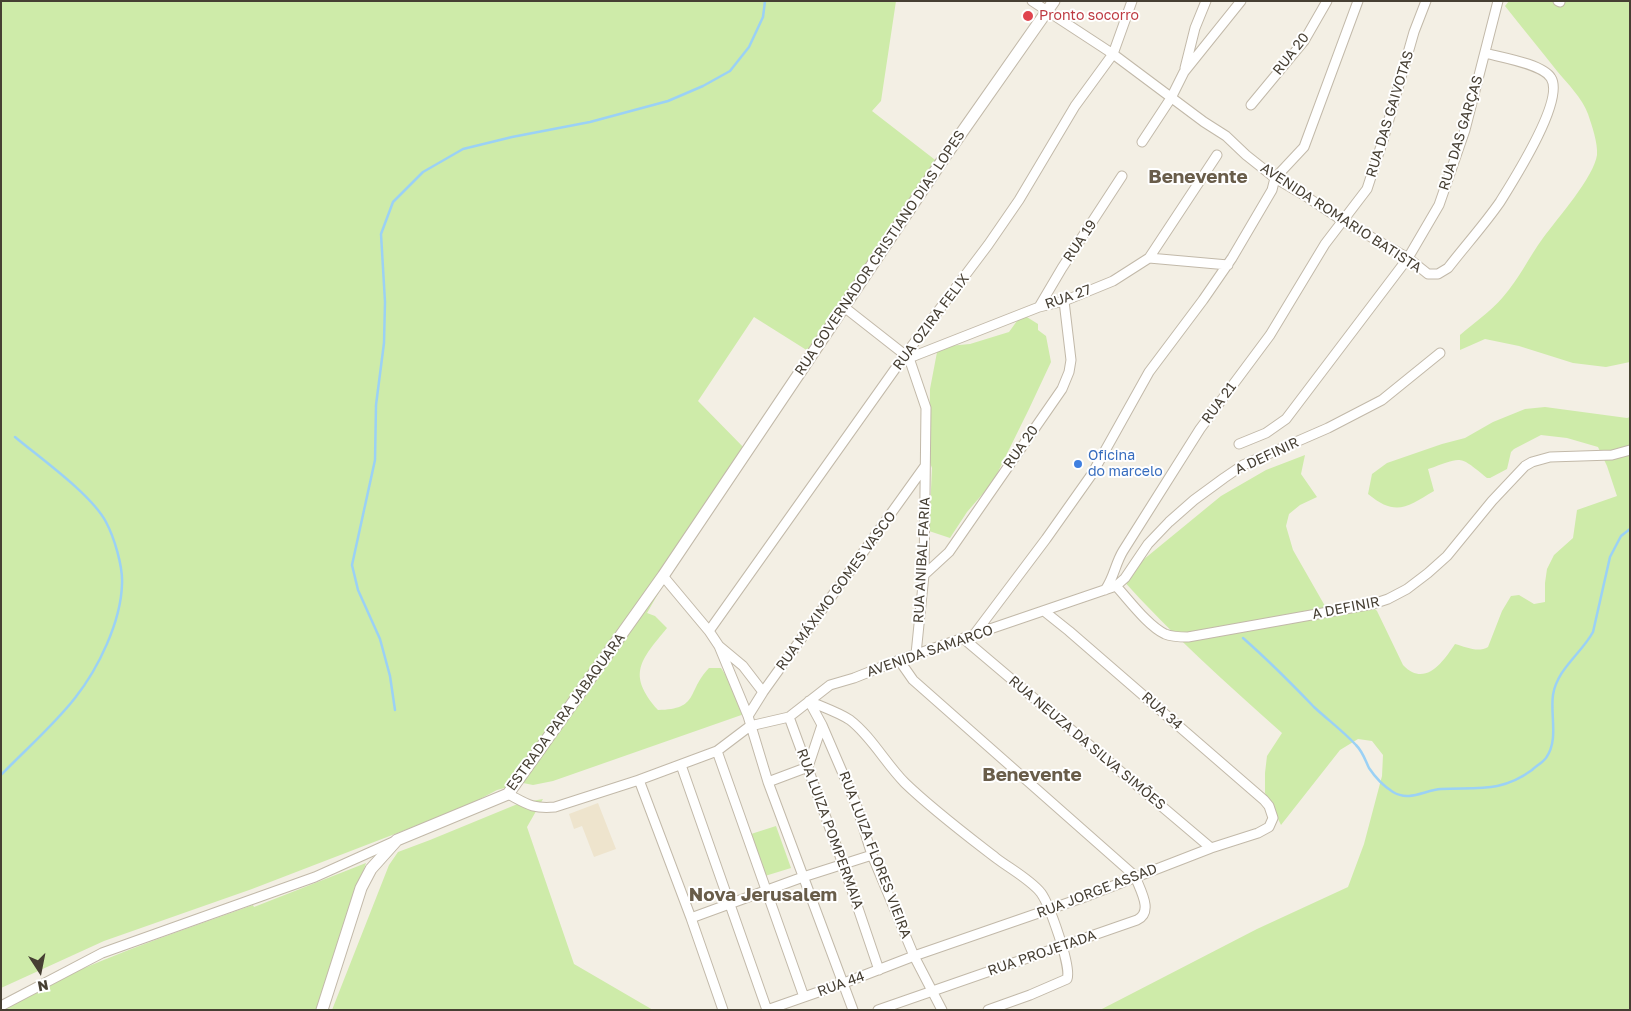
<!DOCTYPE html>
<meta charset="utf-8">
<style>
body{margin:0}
#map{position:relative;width:1631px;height:1011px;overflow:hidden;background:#f3efe4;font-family:"Golos Text",sans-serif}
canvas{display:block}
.frame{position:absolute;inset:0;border:2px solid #463f33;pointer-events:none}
.north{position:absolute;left:15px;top:946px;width:50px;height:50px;-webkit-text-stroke:4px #fff;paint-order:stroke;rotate:169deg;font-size:14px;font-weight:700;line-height:20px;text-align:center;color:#463f33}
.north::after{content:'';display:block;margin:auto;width:18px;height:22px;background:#463f33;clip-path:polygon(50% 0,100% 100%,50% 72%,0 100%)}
</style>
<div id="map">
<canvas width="1631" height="1011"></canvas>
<div class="frame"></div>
<div class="north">N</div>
</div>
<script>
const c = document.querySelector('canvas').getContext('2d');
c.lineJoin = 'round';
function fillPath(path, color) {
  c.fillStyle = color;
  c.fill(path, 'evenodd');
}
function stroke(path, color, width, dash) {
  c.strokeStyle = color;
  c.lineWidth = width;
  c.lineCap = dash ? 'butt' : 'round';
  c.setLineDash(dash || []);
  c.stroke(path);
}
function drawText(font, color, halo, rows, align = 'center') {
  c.font = font + ' "Golos Text",sans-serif';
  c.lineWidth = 4;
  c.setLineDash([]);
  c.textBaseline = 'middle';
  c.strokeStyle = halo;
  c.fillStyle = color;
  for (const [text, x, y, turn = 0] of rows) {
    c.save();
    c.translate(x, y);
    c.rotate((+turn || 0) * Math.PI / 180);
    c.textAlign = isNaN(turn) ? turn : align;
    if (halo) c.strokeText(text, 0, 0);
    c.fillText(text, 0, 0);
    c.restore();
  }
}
fillPath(new Path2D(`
 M598,803L616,849L594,857L582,826L574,829L569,814Z`), '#eee4cd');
fillPath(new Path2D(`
 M1,1H896L881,101L872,111L943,166L816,356L754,317L698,401L749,453L678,559L647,613L655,616L667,628C641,660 626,674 658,710C700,709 686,692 709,668H721L750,712L553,781L533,785L523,783L497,790L465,807L252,889L104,941L1,988Z
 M1509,1H1630V362L1606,367L1573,363L1519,346L1485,339L1460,350V335C1475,322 1490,312 1503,297C1519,279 1529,257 1543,238C1557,219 1594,177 1597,155C1598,143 1592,126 1588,114C1582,98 1568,84 1557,71C1540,49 1522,28 1505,6Z
 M1022,314L1038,324V330L1046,336L1051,362L1029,409L993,482L967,512L950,538L929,531L932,468L929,460L930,389L938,347L970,344L1009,332Z
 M1545,407L1627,418L1630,417V1010H1100L1257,929L1348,887L1364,844L1382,776L1383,755L1372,741L1358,739L1340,750L1281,825L1265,793V773L1267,756L1282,733C1226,683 1171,634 1121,578L1221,496L1266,470L1305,455L1301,474L1317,497L1300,505L1289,514L1286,526L1293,550L1325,606V610L1374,608L1377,611L1403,665C1425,688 1443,662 1455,644C1466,647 1478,653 1488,647L1502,611L1511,596L1519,595L1534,604L1545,602V583L1547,569L1554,555L1573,538L1577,510L1617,496L1607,466L1598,447L1567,438L1541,435L1514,449L1511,452L1507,469L1490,478H1487C1458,454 1463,457 1428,469L1434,491C1407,507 1396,517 1368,494L1372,474L1387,463L1442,444L1465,438L1493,422L1525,409Z
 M543,799L527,827L574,964L653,1010H332L389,865L398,852L430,840L520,803Z
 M776,826L791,868L765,876L751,834Z
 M366,863L317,1010H2C19,1001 36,990 53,982C117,952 186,929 253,905L254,907Z`), '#ceeba9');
stroke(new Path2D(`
 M1243,638C1268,660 1291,683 1314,707C1328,720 1343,731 1356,745C1363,752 1365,760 1369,768C1375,777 1385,787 1393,792C1409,802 1425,790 1441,789C1476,787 1501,793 1532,770C1536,766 1542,763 1546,758C1559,740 1550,715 1553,695C1557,669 1581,654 1593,632L1610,557L1621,536L1630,529
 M395,710L390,676L380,639L358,590L352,565L375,460L376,405L384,343L385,302L381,234L393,202L423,172L463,149L512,137L590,122L668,101L703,86L730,71L749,47L763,17L765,1
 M1,775C25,750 53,726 75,698C98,669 121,622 122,584C123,566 114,537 106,522C91,494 40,458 15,437`), '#9bd1f5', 2.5);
const minor = new Path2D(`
 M1032,1L1113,54L1204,122L1226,136L1246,155L1275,178L1304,195L1343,221L1408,258L1428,274H1438L1448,268C1465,246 1484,225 1500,202C1513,181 1565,100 1551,78C1543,64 1500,57 1485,53
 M1558,1L1560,2
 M1185,68L1195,28L1206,1
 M1251,105L1304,41L1327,1
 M1142,142L1171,98L1184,72L1241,1
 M1149,258L1217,155
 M844,307L909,358
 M1039,307L1062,268L1122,176
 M909,358L1039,307L1064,301L1113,281L1149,258L1228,265
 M909,358L926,408L924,575L916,654
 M1239,444L1266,433L1286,419L1408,258L1439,205L1465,130L1498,1
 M924,575L949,552L1062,389L1069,372L1071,360L1064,301
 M663,576L709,631L719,646L743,666L763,692
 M1116,586C1129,600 1148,626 1165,634C1172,637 1180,637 1188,637L1373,604L1388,599L1407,589L1428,573L1447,556L1492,501L1525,466L1532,462L1550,457L1612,455L1630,450
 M1105,590C1114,578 1115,564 1123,551L1200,429L1270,335L1325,244L1367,189L1384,137L1414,32L1426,1
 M709,631L905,355L988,245L1019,200L1075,106L1113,54L1132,1
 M973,636L1046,539L1092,474L1149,372L1203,300L1232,258L1272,190L1275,178L1304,147L1358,1
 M964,639L1211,848
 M719,646L748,716L768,782L853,1010
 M809,701C822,707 838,712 850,720C871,736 886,764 905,783C933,810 965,834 996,858C1009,868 1031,880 1041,893C1049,904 1072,967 1067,979L1030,995L988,1010
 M809,701L822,725L856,804L872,855L914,956L942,1010
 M748,716L763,692L925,466
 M789,717L843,864L879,970
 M717,751L804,997
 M681,765L767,1010
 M639,780L691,918L723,1010
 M768,782L808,767L822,725
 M508,794C527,804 532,809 555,807L639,780L717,751L750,726L789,717L830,685L854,678L899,660L1116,586L1125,578L1148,544L1169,522L1194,500L1224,478L1243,465L1328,428L1382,400L1440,353
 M691,918L803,877L872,855
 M1,1006L102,953L315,877L395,841
 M767,1010L844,983L914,956L1082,898L1211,848L1258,833L1269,827L1273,818L1269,806L1264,800L1069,631L1044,611
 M878,1010L1137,920C1154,912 1140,890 1135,876L913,680L899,660`);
const tertiary = new Path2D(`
 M322,1010L361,888L371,869L397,840L508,794L663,576L946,155L1054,1`);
stroke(minor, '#c2b9a9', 11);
stroke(tertiary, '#c2b9a9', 13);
stroke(minor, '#fff', 9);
stroke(tertiary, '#fff', 11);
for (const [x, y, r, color] of [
 [1028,16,6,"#e0444e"],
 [1078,464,5,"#3f7fe0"]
]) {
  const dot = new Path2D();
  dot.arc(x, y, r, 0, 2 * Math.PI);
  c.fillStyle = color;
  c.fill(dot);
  stroke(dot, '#fff', 2);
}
drawText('14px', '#be3a42', '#fff', [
 ["Pronto socorro",1039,16]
], 'left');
drawText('14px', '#463f33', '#fff', [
 ["RUA 20",1291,54,-52],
 ["RUA DAS GAIVOTAS",1390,114,-73],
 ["RUA DAS GARÇAS",1461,133,-73],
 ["AVENIDA ROMARIO BATISTA",1341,218,33],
 ["RUA 19",1080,241,-56],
 ["RUA GOVERNADOR CRISTIANO DIAS LOPES",880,253,-56],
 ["RUA 27",1068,297,-19],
 ["RUA OZIRA FELIX",931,322,-53],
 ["RUA 21",1219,403,-53],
 ["RUA 20",1021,447,-55],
 ["A DEFINIR",1267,456,-25],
 ["RUA ANIBAL FARIA",922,560,-87],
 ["RUA MÁXIMO GOMES VASCO",836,591,-54],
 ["A DEFINIR",1346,608,-11],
 ["AVENIDA SAMARCO",930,651,-19],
 ["RUA 34",1162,711,41],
 ["ESTRADA PARA JABAQUARA",566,712,-54],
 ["RUA NEUZA DA SILVA SIMÕES",1087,743,40],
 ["RUA LUIZA POMPERMAIA",830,829,70],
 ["RUA LUIZA FLORES VIEIRA",875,855,69],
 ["RUA JORGE ASSAD",1097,891,-21],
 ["RUA PROJETADA",1042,953,-19],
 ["RUA 44",841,984,-20]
]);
drawText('14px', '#366cbe', '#fff', [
 ["Oficina",1088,456],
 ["do marcelo",1088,472]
], 'left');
drawText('bold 19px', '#695d4a', '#fff', [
 ["Benevente",1198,177],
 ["Benevente",1032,775],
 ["Nova Jerusalem",763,895]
]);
</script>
